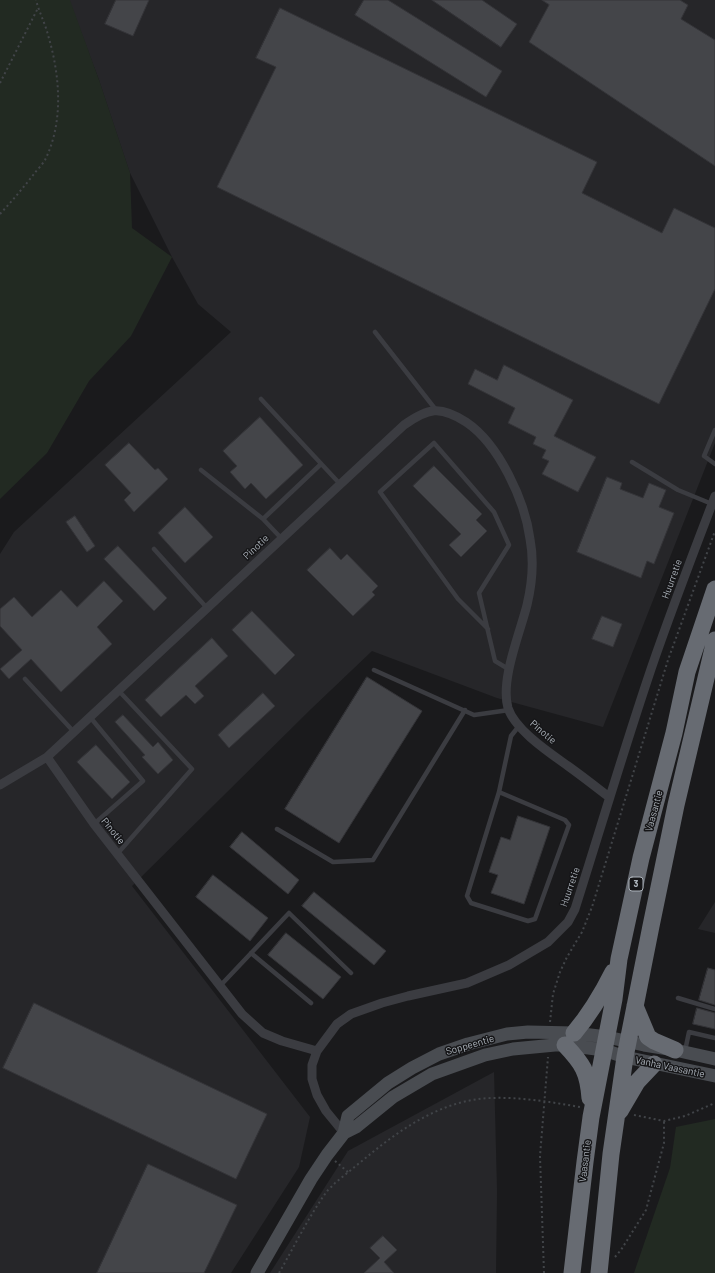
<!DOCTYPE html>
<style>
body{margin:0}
canvas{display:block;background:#1a1a1c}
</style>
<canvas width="715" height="1273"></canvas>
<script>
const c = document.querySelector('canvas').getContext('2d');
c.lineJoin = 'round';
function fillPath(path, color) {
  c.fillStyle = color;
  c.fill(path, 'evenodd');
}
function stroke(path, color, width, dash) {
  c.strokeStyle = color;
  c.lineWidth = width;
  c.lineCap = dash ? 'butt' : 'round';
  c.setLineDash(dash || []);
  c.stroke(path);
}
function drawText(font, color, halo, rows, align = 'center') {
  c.font = font + ' Barlow,sans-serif';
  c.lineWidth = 3;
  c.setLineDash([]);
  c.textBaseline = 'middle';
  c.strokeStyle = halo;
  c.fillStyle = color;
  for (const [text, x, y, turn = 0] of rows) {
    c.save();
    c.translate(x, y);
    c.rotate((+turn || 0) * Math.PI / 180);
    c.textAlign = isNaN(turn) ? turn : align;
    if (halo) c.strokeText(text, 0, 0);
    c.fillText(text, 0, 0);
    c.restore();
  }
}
fillPath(new Path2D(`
 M69,0H715V443L603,727L497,698L372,651L311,709L132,886L310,1117L299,1167L231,1273H0V554L14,532L231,332L198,304L172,257L130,173L99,80Z
 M715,902V933L698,929Z
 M494,1072L497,1191L496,1273H270L348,1151Z`), '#262629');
fillPath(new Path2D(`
 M0,0H70L99,80L130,173L132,228L172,257L131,336L89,381L47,453L0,499Z
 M715,1119V1273H634L670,1168L676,1127Z`), '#222a22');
const building = new Path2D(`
 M116,0H149L133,36L105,24Z
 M364,0H388L502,71L486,97L355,15Z
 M432,0H482L517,24L501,47Z
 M542,0H680L688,5L681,19L715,40V166L529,42L549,5Z
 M280,8L597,162L582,193L662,233L674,208L715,228V289L659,404L217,187L276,67L256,58Z
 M504,365L573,400L554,436L596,457L578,492L542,474L549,461L542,458L546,450L533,444L536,437L508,423L515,408L468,384L475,369L497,380Z
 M260,417L303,465L266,499L251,483L245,489L230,472L237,466L223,451Z
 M129,443L155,470L158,468L168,479L134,512L124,500L131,493L105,465Z
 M434,466L482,514L476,520L487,531L461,557L449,545L461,534L413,486Z
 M607,477L622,483L620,489L643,498L649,483L666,490L659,507L674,513L654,564L647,561L641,578L577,552Z
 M185,507L213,537L185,563L158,533Z
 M75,516L95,546L87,552L66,522Z
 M118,546L167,598L154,611L104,559Z
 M330,548L341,560L347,554L378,586L372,592L375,595L353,616L307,570Z
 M104,581L123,601L97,627L112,644L61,692L31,659L9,679L0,669L22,650L0,626V609L14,597L32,617L61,590L77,607Z
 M252,611L295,655L275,675L232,630Z
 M602,616L622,624L613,647L592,639Z
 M212,638L228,656L195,686L204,696L195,704L186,695L161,717L145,700Z
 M367,677L422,711L339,843L285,809Z
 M263,693L275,706L229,748L218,735Z
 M123,715L153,747L158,742L173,760L158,774L142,757L145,755L115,722Z
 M96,745L130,782L112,799L77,762Z
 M518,816L550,827L524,904L491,893L498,875L489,872L501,837L510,840Z
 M242,832L299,880L288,894L230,847Z
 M213,875L268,918L250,941L196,897Z
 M314,892L386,951L374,965L302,906Z
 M286,933L341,977L323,999L268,955Z
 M708,968L715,970V1005L699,1000Z
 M34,1003L267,1114L236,1179L3,1068Z
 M697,1008L715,1013V1029L693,1024Z
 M148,1164L237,1205L204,1273H97Z
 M383,1236L397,1250L384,1262L394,1273H364L380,1258L370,1248Z`);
fillPath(building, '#444549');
stroke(building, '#343438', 1);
stroke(new Path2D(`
 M0,83L38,8
 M0,214C12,201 23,188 34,174C37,170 42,165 45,160C64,122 60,75 48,35C45,23 39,12 36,0
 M550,1022L553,994L560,972L567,957L582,932L592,907L668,660L715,531
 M634,1115L664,1121L685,1116L715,1103
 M335,1161L348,1172
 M615,1257L621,1250L646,1210L664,1143V1121
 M279,1273C294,1247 308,1218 325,1194C327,1190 332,1187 335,1183C346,1174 357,1165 368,1156C403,1127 445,1099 492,1098C521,1097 551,1102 580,1107
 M544,1273L540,1156L548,1057`), '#414448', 2, [2, 3]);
stroke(new Path2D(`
 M375,332L436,410
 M261,399L340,484
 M715,430L704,456L715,464
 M632,462L678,490L712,504
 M201,470L263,519
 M282,539L263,519L321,464
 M154,549L207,608
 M488,629L458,599L380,492L434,443L494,512L509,545L479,593L495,661L510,670
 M374,670L474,715L509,710
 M25,679L74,732
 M90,717L143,781L94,824
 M499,792L565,820L569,825L535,919L528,921L471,903L467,896L499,792L511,736L519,726
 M277,829L333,862L373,860L465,710
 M118,853L192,769L118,690
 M251,953L311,1003
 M220,986L289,913L351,973
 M678,998L715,1009
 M685,1051L689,1032L715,1038`), '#3b3c41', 4.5);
stroke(new Path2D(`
 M0,785L47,757
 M317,1051L282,1041L263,1033L242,1014L94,824L47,757L404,425C428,408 440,405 466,422C499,444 525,501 530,539C534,560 532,584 527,605C520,633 500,680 508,708C515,730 550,753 568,766C582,776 596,787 609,797
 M344,1133L326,1111L317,1095L312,1079V1065L317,1051L337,1024L351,1014L382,1003L408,996L467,983L509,965L548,942L568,922L575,909C599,833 622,756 647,681C668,618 692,557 715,496`), '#3b3c41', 9);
stroke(new Path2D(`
 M344,1133L348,1116L388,1083L412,1068L439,1054L468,1044L507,1034L528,1032L574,1033L607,1037L644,1045L675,1050L715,1059
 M257,1273L311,1179L327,1155L344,1133L356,1127L393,1097L432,1074L485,1055L513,1049L555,1045H565L604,1050L625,1057L715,1076`), '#494c51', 13);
stroke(new Path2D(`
 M635,1006L648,1037L654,1041L675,1050
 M574,1033C590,1014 602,994 613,972
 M565,1045C583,1064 588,1072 590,1098
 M620,1111L637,1082L654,1064
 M572,1273L585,1162L591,1117L614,999L619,959L641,858L674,733L687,672L715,589
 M599,1273L611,1154L625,1057L651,926L676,805L715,640`), '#676b72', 17);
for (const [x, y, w] of [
 [636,884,14]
]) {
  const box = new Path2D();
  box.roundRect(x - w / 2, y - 7, w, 14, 3);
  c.fillStyle = '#151517';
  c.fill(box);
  stroke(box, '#acb3bb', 1);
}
drawText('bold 9px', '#acb3bb', null, [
 ["3",636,884]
]);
drawText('10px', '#acb3bb', '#151517', [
 ["Pinotie",256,547,-43],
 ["Huurretie",672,579,-70],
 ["Pinotie",543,732,41],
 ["Vaasantie",654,811,-75],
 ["Pinotie",113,831,51],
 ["Huurretie",570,887,-71],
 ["Soppeentie",470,1045,-16],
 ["Vanha Vaasantie",670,1067,12],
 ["Vaasantie",585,1161,-83]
]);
</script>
